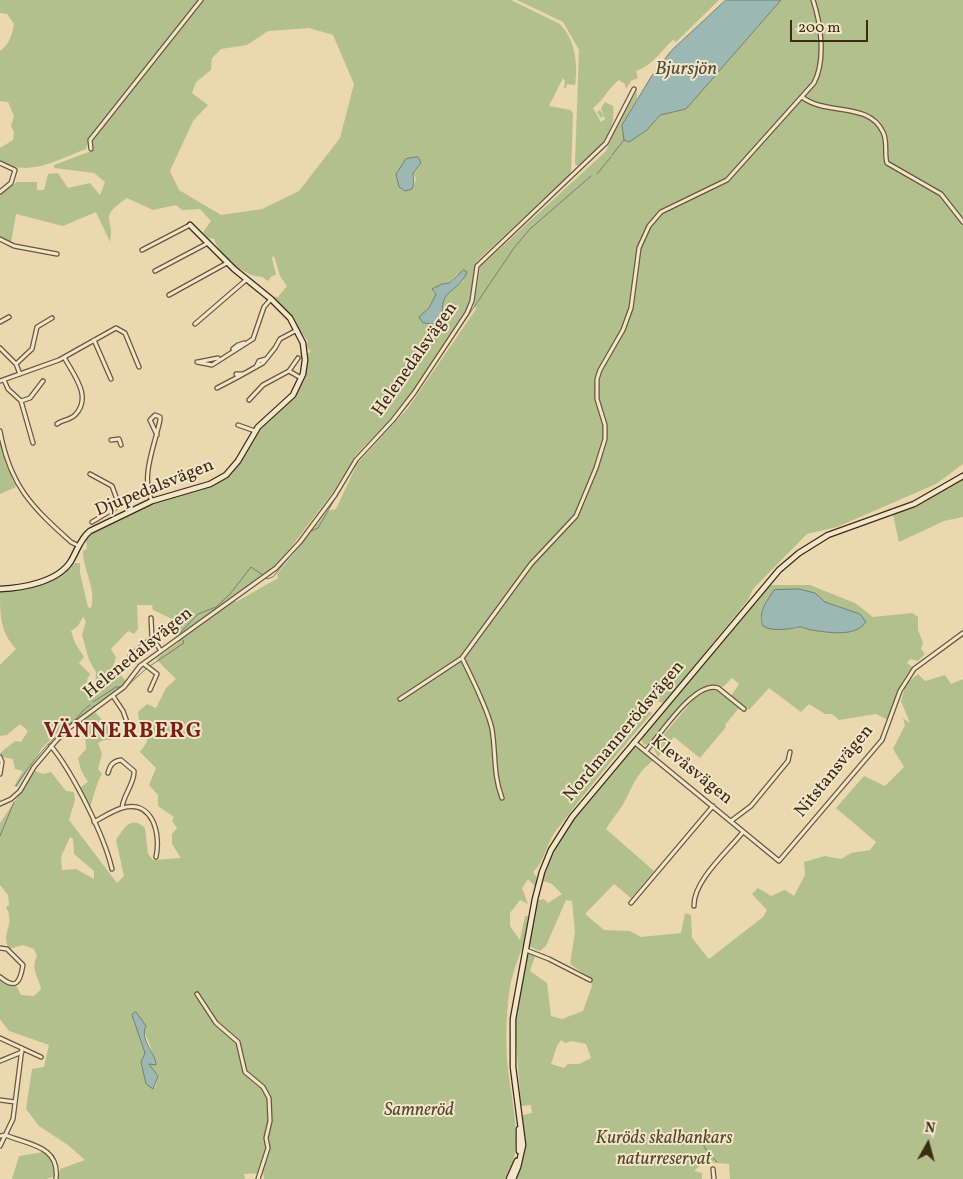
<!DOCTYPE html>
<meta charset="utf-8">
<style>
body{margin:0}
#map{position:relative;width:963px;height:1179px;overflow:hidden;background:#ebd8ae;font-family:Vollkorn,serif}
canvas{display:block}
.north{position:absolute;left:903px;top:1119px;width:50px;height:50px;-webkit-text-stroke:4px #f2e6ca;paint-order:stroke;rotate:7deg;font-size:14px;font-weight:700;line-height:20px;text-align:center;color:#3f2a16}
.north::after{content:'';display:block;margin:auto;width:18px;height:22px;background:#3f2a16;clip-path:polygon(50% 0,100% 100%,50% 72%,0 100%)}
.scale{position:absolute;left:790px;top:20px;width:78px;height:22px;box-sizing:border-box;border:2px solid #3f2a16;border-top:0;padding-left:6px;font-size:15px;line-height:18px;white-space:nowrap;color:#3f2a16;-webkit-text-stroke:4px #f2e6ca;paint-order:stroke}
</style>
<div id="map">
<canvas width="963" height="1179"></canvas>
<div class="north">N</div>
<div class="scale">200 m</div>
</div>
<script>
const c = document.querySelector('canvas').getContext('2d');
c.lineJoin = 'round';
function fillPath(path, color) {
  c.fillStyle = color;
  c.fill(path, 'evenodd');
}
function stroke(path, color, width, dash) {
  c.strokeStyle = color;
  c.lineWidth = width;
  c.lineCap = dash ? 'butt' : 'round';
  c.setLineDash(dash || []);
  c.stroke(path);
}
function drawText(font, color, halo, rows, align = 'center') {
  c.font = font + ' Vollkorn,serif';
  c.lineWidth = 4;
  c.setLineDash([]);
  c.textBaseline = 'middle';
  c.strokeStyle = halo;
  c.fillStyle = color;
  for (const [text, x, y, turn = 0] of rows) {
    c.save();
    c.translate(x, y);
    c.rotate((+turn || 0) * Math.PI / 180);
    c.textAlign = isNaN(turn) ? turn : align;
    if (halo) c.strokeText(text, 0, 0);
    c.fillText(text, 0, 0);
    c.restore();
  }
}
fillPath(new Path2D(`
 M0,0H199L89,140L86,149C59,159 27,179 0,160V148L13,140L14,132L11,126L14,116L8,102L0,101V51C9,45 12,35 14,24L7,14L0,13Z
 M203,0H511L560,24C574,39 577,57 576,78H573L576,79L575,85L567,84L566,88H564L565,81L563,78L549,106L571,110L573,114L571,173L476,262L469,305L416,387L385,425L355,456L333,492L279,563L266,575L232,596L236,602L278,578L277,574L328,511L336,509L357,464L408,408L476,309L474,305L480,267L606,151L618,122L637,91V99L622,125L647,130L660,115L686,108L781,0H963V464L936,484L837,527L807,534L753,589L748,600L664,703L652,700L645,708L652,713C619,752 586,791 555,832C546,845 545,861 533,872L537,878L535,886L528,879L522,888L528,904L520,900L510,913V926L520,940L525,916H528C527,925 527,935 524,943C518,959 511,976 509,994C506,1015 506,1039 507,1059C509,1092 527,1152 505,1179H264L263,1173L244,1174L245,1179H58L60,1169L85,1160L68,1145L39,1126L26,1109L32,1069L44,1067L49,1045L9,1031L0,1019V974L16,985L21,995L34,996L41,989C39,978 30,968 37,956L34,949L23,945L9,949C0,933 16,925 6,907L9,905L8,895L0,885V823L35,771L43,774L51,772L66,791L74,792L75,800L69,820L117,883L124,876L116,840C124,828 131,815 145,828L148,854L153,860L181,858L172,844V834L177,828L172,821L174,817L158,806V795L149,785L156,768L140,752L147,742V735L155,734L147,726L140,730L138,712L147,704L156,708L166,688L176,679L156,659L179,642L170,629V618L153,610L152,605H137L138,629L134,634L128,631L111,649L116,657L113,667L127,682L56,734L42,748L17,787L14,786L23,771L15,769L13,759L2,757L0,753L15,741L21,742L28,731L20,724L7,735L0,736V665L16,649C0,632 0,614 0,592C24,590 58,585 73,563H80V573L88,607L91,608C97,590 83,570 83,551L87,549L86,540C106,517 151,503 181,495C195,491 211,488 223,479C245,466 250,437 269,419C291,398 308,389 306,354L311,352L306,346L308,342L287,312L273,297H278L287,286L280,276L274,256L272,258L276,275L272,276L268,281L262,277C244,276 220,257 214,239L208,238L203,232L211,221L200,209L182,210L176,205L153,210L127,198C96,219 116,218 110,242L96,212L63,226L16,214L11,243L0,240V194L17,182H37V190H44L48,174L58,173L68,188L90,183L100,195L105,182L94,173L54,168V165L94,150L92,141ZM309,28L333,35L354,84L340,138L299,191L262,209L221,215L179,190L170,171L193,121L208,105L192,93L196,82L211,70L212,58L221,49L247,45L268,31ZM414,158L420,165L413,173L416,179L414,185L399,187L398,182L410,159ZM457,274L464,281C446,290 440,298 443,318L435,324L423,323L436,294L433,290L442,284L449,283ZM83,617L86,621L82,635L89,660L96,672L95,694L87,680L90,674L79,663L84,657L75,643L71,631L78,626ZM70,837L73,839L74,854L94,871V879L76,869L62,870L61,857ZM137,1021C144,1029 152,1048 154,1059L149,1064L158,1076L155,1088L146,1084L141,1062L145,1053V1047Z
 M517,0H719L676,42L673,40C661,51 652,66 636,71L638,78L631,81L626,89L625,84L619,80C608,88 604,100 593,108L601,122L605,119L604,116L601,118L597,112L600,110L604,116L601,108L605,102L613,106C617,133 597,150 579,167L575,164L579,50L563,22Z
 M0,440L5,462L16,487L0,494Z
 M963,478V517L944,521L899,542L893,515Z
 M769,585H810L855,603L873,617L912,613L918,617V630L923,643L921,649L925,654L918,661L910,659L907,663L912,667L903,680L888,720L876,714L839,720L832,714H825L809,704L801,712L769,688L749,710L731,696L739,684L732,678L723,687C696,675 665,725 649,744L644,745L641,739L656,719ZM825,602L860,614L861,628L832,632L801,627L795,629L763,626L760,619L763,608Z
 M918,674L925,681L945,675L951,684L963,679V1179H730L729,1164L704,1162L694,1171L702,1173V1179H515L524,1141L523,1115L532,1113L531,1105L521,1106L515,1028L519,993L527,956L530,954L535,956L530,971L547,983L551,1016L562,1019L583,1011L592,986L589,977L570,964L575,932L572,901L566,900L546,946L540,951L528,946L538,900L544,899L548,903L562,894L552,884L543,881C558,828 599,788 633,747L638,748L654,760C640,769 633,784 626,799C621,809 612,819 606,829L654,871L631,898L614,884L585,914L604,930L630,931L641,937L681,933L685,913L691,915L692,938L709,959L763,917L767,910L752,894L758,888L771,896L785,890L794,896L805,875L804,862L825,856L841,859L851,853L870,850L876,842L836,808L864,776L885,786L904,767L893,749L905,725L903,718L910,723L901,701L906,684ZM561,1040L565,1043L571,1041L586,1044L591,1058L579,1064H568L564,1068L551,1064L557,1046Z
 M712,689L716,690L739,708L725,725L726,727L700,758L674,737L658,757L653,747L699,693Z
 M95,712L110,729L113,737L111,740H104L98,743L102,754L98,769L102,774C97,781 93,798 90,808L80,788L88,782L81,770L78,758L86,749L85,731L88,727L85,718Z
 M44,1152L53,1158L56,1176L46,1179H12L19,1156Z`), '#b2c08e');
const water = new Path2D(`
 M726,0H781L686,109L660,115L647,130L629,142L624,140L622,125L651,77L671,51Z
 M418,157L421,163L413,173C413,179 415,182 412,189L405,191L399,187L396,174L406,159Z
 M464,270L467,272C459,293 438,288 443,318L435,324L423,323L419,317L429,308L436,294L432,289L442,284L449,283Z
 M799,589L815,593L825,602L860,614L866,622C855,638 827,632 811,630C807,629 803,627 800,627C790,629 772,632 763,626C757,613 767,601 774,590Z
 M136,1012L146,1026C139,1040 156,1053 156,1065L149,1064L158,1076L153,1089L146,1084L141,1062L145,1053L132,1015Z`);
fillPath(water, '#9bb8b3');
stroke(water, '#767f74', 1);
stroke(new Path2D(`
 M612,155L624,140
 M597,174L611,157
 M370,447L407,406L514,248L530,229L591,176
 M356,464L361,457
 M304,539L311,531L318,528L347,478
 M266,578L267,579L273,577L298,546
 M179,634L198,614L216,607L230,594L251,567L263,575
 M150,666L184,643L183,640
 M127,686L147,668
 M93,702L116,687H121
 M16,786C32,761 50,740 73,721C80,716 82,710 90,705
 M0,836L14,802
 M672,1138L690,1134L697,1137
 M703,1144L708,1153L717,1162`), '#767f74', 1);
const street = new Path2D(`
 M802,97C826,116 868,101 883,132C888,142 884,153 887,163L941,194L963,222
 M91,149L90,140L201,0
 M0,163L15,170L11,183L0,192
 M0,239L14,246L57,254
 M142,250L190,225
 M155,271L208,243
 M169,295L227,263
 M0,322L9,317
 M195,324L246,280
 M94,340L111,379
 M0,348L16,364L20,374
 M233,349L238,345L244,343
 M197,362L212,365L253,339L264,307L271,299
 M198,362L218,358
 M16,364L32,349L37,327L52,318
 M256,367L259,361L266,359
 M289,371L301,378
 M243,374H236L238,377L263,363L275,348L280,339L297,330
 M4,380L8,389L21,401L33,443
 M0,381L59,360L116,328L125,333L139,367
 M217,388L238,377
 M249,400L263,385L289,371L298,358
 M21,401L30,398L43,381
 M57,424C62,420 70,420 75,415C93,397 73,374 64,357
 M238,425L255,431
 M0,431C10,486 32,507 71,542L79,546
 M111,440L119,439L121,445
 M90,474L112,486L119,505
 M152,501C140,477 155,445 160,420V417L155,415L150,420L157,435
 M92,522L147,489
 M151,618L152,637L161,651
 M130,656L152,638
 M462,658C471,676 488,710 492,729C496,753 493,775 502,798
 M144,664L157,674L150,690
 M113,696L123,711L127,722
 M400,699L462,658L531,564L576,516L596,468L605,439V425L597,399V379L600,370L623,330L631,308L639,248L649,226L661,212L727,180L814,83C826,60 821,24 813,0
 M634,742L779,861L882,740L900,691L914,669L963,633
 M51,746C73,773 104,835 112,869
 M646,751C660,735 695,680 718,688L744,709
 M0,757L2,762L0,774
 M108,773C110,765 113,761 121,760L134,771C135,783 123,795 122,808
 M0,804L11,799L20,791L34,767L56,741L69,728L124,687L140,666L276,568L300,542L335,495L356,460L393,420L414,393L467,313L472,301L477,266L606,143L634,89
 M731,821L751,806L788,761L790,752
 M94,822C103,817 112,811 122,808C153,799 161,834 156,857
 M631,903L713,806
 M694,906C693,881 728,851 743,832
 M526,950L549,959L590,980
 M0,977C16,990 20,983 23,965L7,949L0,948
 M197,994L216,1023L238,1042L245,1072L263,1087L269,1098L270,1121L266,1138L268,1148L258,1179
 M0,1038L41,1057
 M0,1061L22,1052
 M0,1100L15,1102
 M0,1136L5,1135C30,1145 60,1146 56,1179
 M0,1146L13,1119L22,1048
 M713,1169L714,1179`);
const secondary = new Path2D(`
 M0,589C23,588 58,582 71,561C77,551 80,539 90,531L152,501L210,484L226,475L238,461L258,427L293,395L303,374L305,360L303,343L290,318L271,299L234,269L190,225
 M519,1151V1129
 M509,1179L517,1161
 M513,1179L518,1167L523,1145L513,1067V1019L535,899L542,872L551,850L572,817L779,570L799,553L828,535L914,504L963,476`);
stroke(street, '#6a563c', 5.5);
stroke(secondary, '#3f2a16', 7);
stroke(street, '#f2e6ca', 3);
stroke(secondary, '#f2e6ca', 4.5);
drawText('18px', '#3f2a16', '#f2e6ca', [
 ["Helenedalsvägen",416,360,-55],
 ["Djupedalsvägen",155,489,-22],
 ["Helenedalsvägen",139,654,-39],
 ["Nordmannerödsvägen",625,732,-50],
 ["Klevåsvägen",691,771,39],
 ["Nitstansvägen",835,772,-51]
]);
drawText('italic 18px', '#56482e', '#f2e6ca', [
 ["Samneröd",419,1112],
 ["Kuröds skalbankars",664,1140],
 ["naturreservat",664,1161]
]);
drawText('italic 19px', '#564e3d', '#f2e6ca', [
 ["Bjursjön",686,71]
]);
c.letterSpacing = '1px';
drawText('bold 22px', '#7a1f14', '#f2e6ca', [
 ["VÄNNERBERG",123,733]
]);
c.letterSpacing = '0px';
</script>
